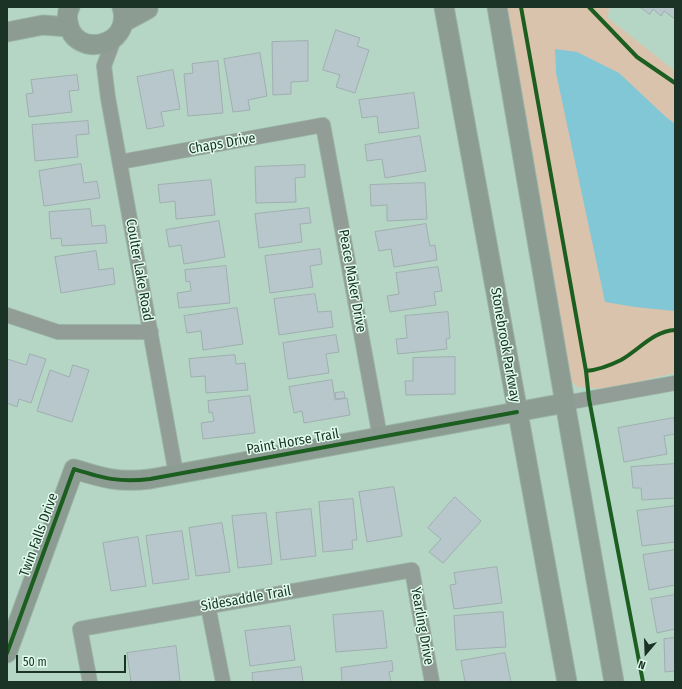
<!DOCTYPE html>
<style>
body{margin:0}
#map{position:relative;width:682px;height:689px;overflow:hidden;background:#b6d6c5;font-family:"Fira Sans Condensed",sans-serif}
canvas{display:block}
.frame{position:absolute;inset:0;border:8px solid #1b3226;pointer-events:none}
.north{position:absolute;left:626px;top:633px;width:40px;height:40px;-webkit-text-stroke:3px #e0fced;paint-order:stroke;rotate:199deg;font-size:11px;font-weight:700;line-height:16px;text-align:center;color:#1b3226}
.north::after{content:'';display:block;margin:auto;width:14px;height:18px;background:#1b3226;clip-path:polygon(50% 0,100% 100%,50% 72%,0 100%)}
.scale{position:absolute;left:16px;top:655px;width:110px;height:18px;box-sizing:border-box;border:2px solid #1b3226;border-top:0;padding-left:5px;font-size:12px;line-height:14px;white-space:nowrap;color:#1b3226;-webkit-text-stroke:3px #e0fced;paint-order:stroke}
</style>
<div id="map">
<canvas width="682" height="689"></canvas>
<div class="frame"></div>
<div class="north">N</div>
<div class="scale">50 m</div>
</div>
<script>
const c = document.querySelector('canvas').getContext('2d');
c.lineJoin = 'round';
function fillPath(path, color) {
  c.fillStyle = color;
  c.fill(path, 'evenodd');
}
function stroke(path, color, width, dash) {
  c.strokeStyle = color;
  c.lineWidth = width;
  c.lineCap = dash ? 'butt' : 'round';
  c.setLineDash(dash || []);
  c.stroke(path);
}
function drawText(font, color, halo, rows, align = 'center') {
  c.font = font + ' "Fira Sans Condensed",sans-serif';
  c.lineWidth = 3;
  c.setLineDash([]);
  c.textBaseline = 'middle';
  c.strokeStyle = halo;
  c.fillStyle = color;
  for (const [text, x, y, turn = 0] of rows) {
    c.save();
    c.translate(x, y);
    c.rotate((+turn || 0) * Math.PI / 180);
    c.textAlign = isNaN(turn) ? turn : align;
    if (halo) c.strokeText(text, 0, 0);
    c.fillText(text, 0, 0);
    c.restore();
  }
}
fillPath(new Path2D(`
 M507,7H609L608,18L675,71V373L608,389L577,387L569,379Z`), '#dac3ad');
fillPath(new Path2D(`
 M555,49L577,52L619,73L666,117L675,124V311L635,307L605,302L556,73Z`), '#81c7d6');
const building = new Path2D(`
 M640,7H675V19L664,11L661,16L653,9L650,14Z
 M336,30L360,38L357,46L369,50L355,93L336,87L340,75L323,70Z
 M308,41V81L291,82V94L273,95L272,42Z
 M260,53L267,96L248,100L250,110L233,112L224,59Z
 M218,61L223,113L188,116L184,74L193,73L192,64Z
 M173,70L180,109L161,112L164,126L147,129L137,77Z
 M77,75L79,90L69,91L72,112L29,117L26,94L33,93L31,80Z
 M414,93L419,128L379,133L377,116L362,118L359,100Z
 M88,121L89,134L76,135L78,157L35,161L32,125Z
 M420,136L426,171L385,178L382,159L367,161L365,145Z
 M81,164L84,183L97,181L100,198L44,206L39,171Z
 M305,165V177L295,178L296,202L256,203L255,167Z
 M211,180L215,215L176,219L175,201L160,203L158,185Z
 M425,183L427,219L387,221V205L371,206L370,185Z
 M309,208L311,223L300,224L302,242L259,248L255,214Z
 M90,209L92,226L105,225L107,243L62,246L61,238L51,239L49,212Z
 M219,221L225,257L184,264L181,245L169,247L166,230Z
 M426,224L430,246L435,245L437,260L394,267L391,249L379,251L375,232Z
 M320,249L322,264L310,266L313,287L270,293L265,256Z
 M96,251L99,270L113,268L115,284L61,293L55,257Z
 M226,266L230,303L179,308L177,293L191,291L190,281L186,282L185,270Z
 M438,267L442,291L434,292L436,305L390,312L387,296L399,294L396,273Z
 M315,294L318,312L331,311L333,327L279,335L274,299Z
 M237,308L243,344L203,350L201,331L187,333L184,316Z
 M448,312L450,338L446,339L447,349L398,354L396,339L407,338L405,316Z
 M336,335L339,352L326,354L329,373L288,379L283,343Z
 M30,354L46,359L31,403L19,399L17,407L7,403V359L26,365Z
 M235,355L236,364L245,363L248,390L206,393L205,376L191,377L189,359Z
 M455,357V394L406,395L405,381H413V358Z
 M73,365L89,370L72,422L37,411L50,370L69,377Z
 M332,380L335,400L347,398L350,415L304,423L302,411L294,413L289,387Z
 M344,392L345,398L336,399L335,393Z
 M250,396L255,433L203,439L201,423L214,421L212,412L209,413L208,401Z
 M674,418L675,434L664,436L667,454L624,462L618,428Z
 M675,464V498L642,500L641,488H633L631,467Z
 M394,487L402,536L367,542L359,492Z
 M455,497L481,521L443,563L429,552L441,539L428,528Z
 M353,499L357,540H352L353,549L323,552L319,502Z
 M675,506V542L642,546L637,511Z
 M311,509L316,556L281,560L276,513Z
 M266,513L272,564L238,568L232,516Z
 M222,523L230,572L196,576L189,528Z
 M182,531L189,579L153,584L146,536Z
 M138,537L146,586L111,591L103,543Z
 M675,550V585L649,590L643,555Z
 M497,567L502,603L454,609L450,585L456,584L454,573Z
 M675,595V629L657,633L651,599Z
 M383,611L387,648L336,652L333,615Z
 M503,612L506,647L456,650L454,616Z
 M290,626L295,660L250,666L245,631Z
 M675,638V671L665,672L664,639Z
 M176,646L180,681L131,682L127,653Z
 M505,653L511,682H465L461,661Z
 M392,661L393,671L389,672L391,682H342L341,668Z
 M301,667L303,682H253L252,673Z`);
fillPath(building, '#b7c7cb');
stroke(building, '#9faeb0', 1);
const street = new Path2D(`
 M114,39L104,66L108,98L176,474
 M120,162L323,125L380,437
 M7,315L58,332H151
 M565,403L675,383
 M208,606L223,682
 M90,682L80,629L412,570L432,682`);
const secondary = new Path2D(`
 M70,7C67,12 67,17 68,22C73,59 134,48 122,7
 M444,7L567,682
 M497,7L565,403L614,682
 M124,22L148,9
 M7,32L43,25L69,27
 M7,653L74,469C103,478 119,483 150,479L565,403`);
stroke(street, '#99b3a5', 16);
stroke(secondary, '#99b3a5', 21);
stroke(street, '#919d96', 14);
stroke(secondary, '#8c9c93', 19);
stroke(new Path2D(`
 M521,7L586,371L589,399L643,682
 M589,7L637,57L675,83
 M586,371C597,370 611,365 621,360C639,350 653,331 675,330
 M7,653L74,469C103,478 119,483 150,479L517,412`), '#1b5e20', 4);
drawText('14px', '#1b3226', '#e0fced', [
 ["Chaps Drive",222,144,-10],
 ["Coulter Lake Road",139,270,80],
 ["Peace Maker Drive",352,281,80],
 ["Stonebrook Parkway",505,345,80],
 ["Paint Horse Trail",293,442,-10],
 ["Twin Falls Drive",39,535,-70],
 ["Sidesaddle Trail",246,599,-10],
 ["Yearling Drive",422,626,80]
]);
</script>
